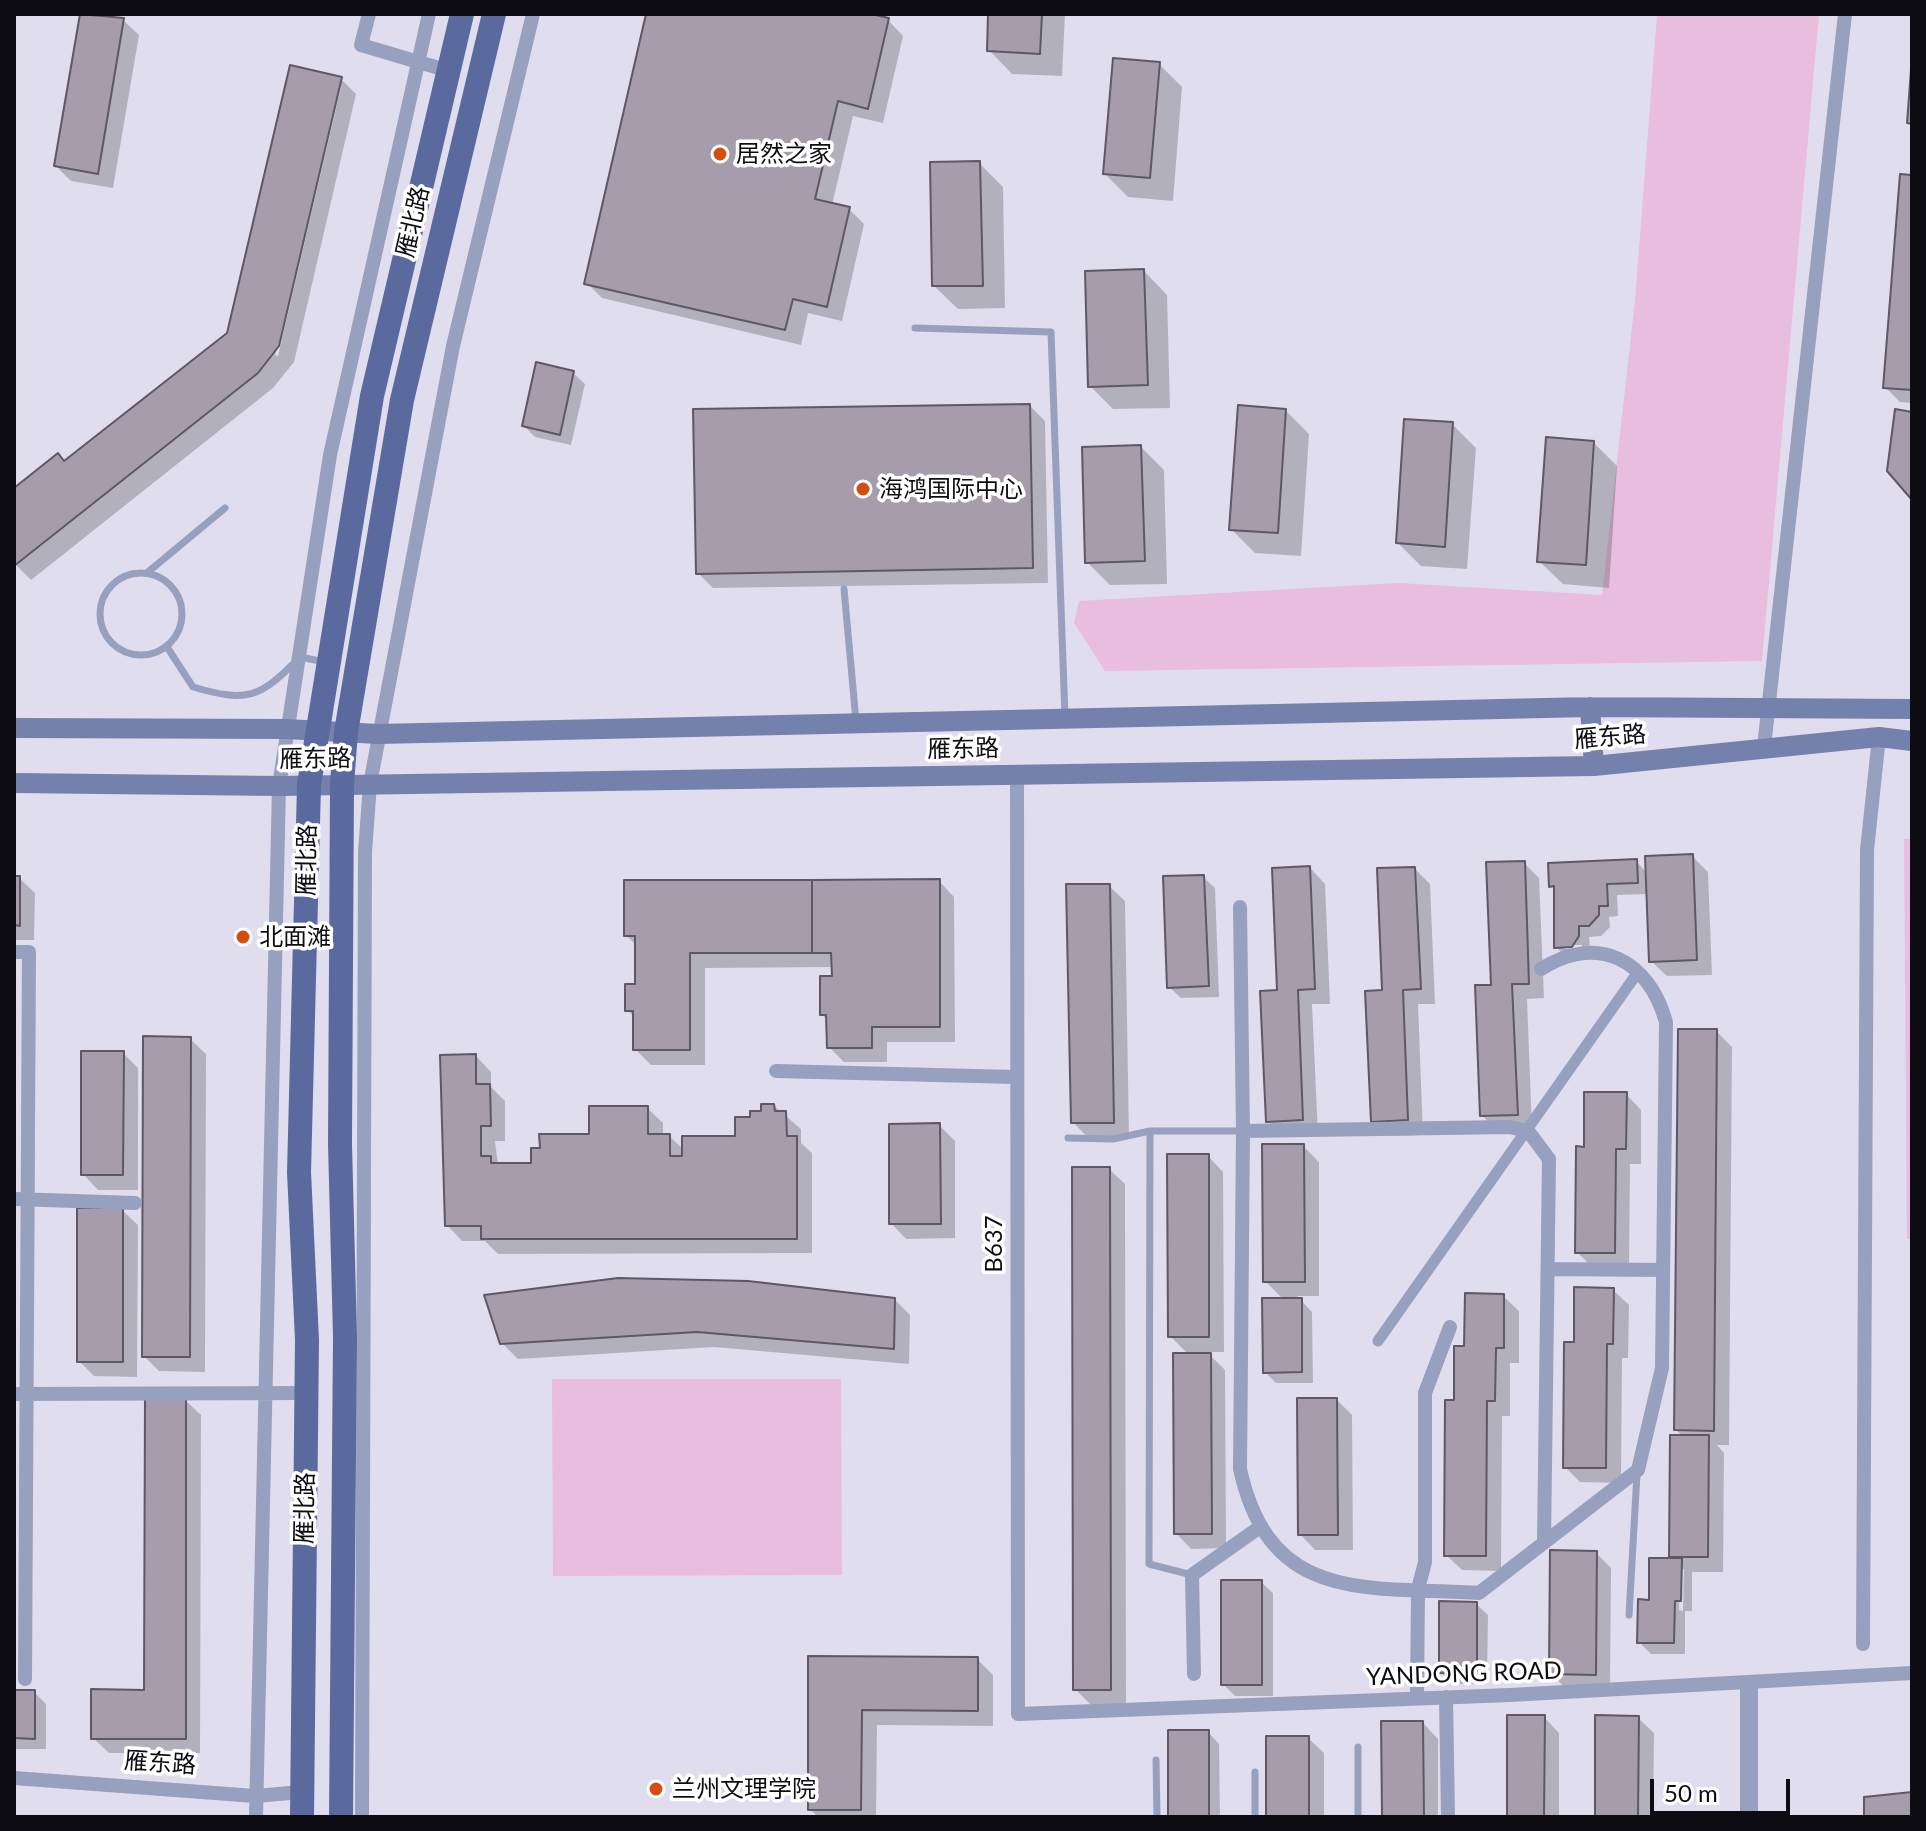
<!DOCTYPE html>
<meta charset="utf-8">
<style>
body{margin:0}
#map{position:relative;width:1926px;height:1831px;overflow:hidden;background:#e0ddee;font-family:Lato,sans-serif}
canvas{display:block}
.frame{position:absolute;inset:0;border:16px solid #0d0c12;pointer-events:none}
.scale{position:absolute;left:1650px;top:1779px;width:140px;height:36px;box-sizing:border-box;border:4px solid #0d0c12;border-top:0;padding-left:10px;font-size:24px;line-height:28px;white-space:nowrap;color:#0d0c12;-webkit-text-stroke:6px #fff;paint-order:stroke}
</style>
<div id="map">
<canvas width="1926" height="1831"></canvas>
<div class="frame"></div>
<div class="scale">50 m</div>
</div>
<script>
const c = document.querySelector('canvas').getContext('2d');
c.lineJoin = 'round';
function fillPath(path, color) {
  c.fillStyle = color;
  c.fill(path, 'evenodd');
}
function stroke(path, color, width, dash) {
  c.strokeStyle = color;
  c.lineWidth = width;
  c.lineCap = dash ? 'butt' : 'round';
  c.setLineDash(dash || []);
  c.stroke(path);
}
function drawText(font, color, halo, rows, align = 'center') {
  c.font = font + ' Lato,"Noto Sans SC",sans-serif';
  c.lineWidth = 7;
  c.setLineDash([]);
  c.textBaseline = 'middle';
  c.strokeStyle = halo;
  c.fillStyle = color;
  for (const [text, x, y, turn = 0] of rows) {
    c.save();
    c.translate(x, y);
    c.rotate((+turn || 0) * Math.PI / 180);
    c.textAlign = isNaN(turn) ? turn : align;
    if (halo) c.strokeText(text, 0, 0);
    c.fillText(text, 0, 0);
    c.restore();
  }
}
fillPath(new Path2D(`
 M1657,14H1819L1762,661L1105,671L1074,623L1079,601L1398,583L1602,595L1635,300Z
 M1904,839H1912V1239H1907Z
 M552,1379H841L842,1575L553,1576Z`), '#e9bdde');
fillPath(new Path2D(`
 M82,14L123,20L139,35L113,188L71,181L56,166Z
 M648,14H876L875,17L888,20L903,36L883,123L853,116L832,205L849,209L864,224L842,321L808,313L801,345L602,298L587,283Z
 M990,14H1065L1062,76L1012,74L989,50Z
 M1159,64L1182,87L1173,201L1128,197L1105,174Z
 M341,79L356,94L294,362L273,388L31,580L14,563V490L65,463L229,335ZM337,87H341L278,356L275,355Z
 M979,163L1003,187L1005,308L958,309L934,286Z
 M1912,177V403L1900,402L1885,387Z
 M1144,271L1167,295L1170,408L1113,409L1090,386Z
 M573,373L585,384L571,445L535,437L524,426Z
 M1030,406L1045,421L1048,583L713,588L698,573Z
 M1286,411L1309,434L1301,556L1255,553L1231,529Z
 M1452,424L1476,448L1467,569L1421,566L1398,543Z
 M1594,443L1617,466L1609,588L1563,584L1539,561Z
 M1141,447L1164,470L1167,584L1110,585L1087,562Z
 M1692,856L1708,872L1712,975L1667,976L1651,961L1648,894L1617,895L1618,916L1609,917L1610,927L1601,936L1589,937L1590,948L1567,958L1556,947V891L1551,886L1636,861L1647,873ZM1565,945H1582V949H1565Z
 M1524,863L1539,878L1544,998L1527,999L1532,1130L1497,1131L1482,1115L1493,987Z
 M1310,868L1325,884L1330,1004H1312L1318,1135L1283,1137L1268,1121L1279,992Z
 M1415,869L1430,884L1435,1004H1418L1423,1135L1388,1136L1373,1121L1384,992Z
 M1203,877L1215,888L1219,997L1181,998L1169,987Z
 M14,878H19L35,893L34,940H14Z
 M939,881L954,897L955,1042H887V1062H844L829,1047L828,1021L822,1014L834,967L705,968V1065H651L635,1049V1018L627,1010L637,986V946L626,935Z
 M1109,886L1125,901L1129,1137L1088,1138L1073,1122Z
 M1716,1031L1732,1047L1729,1445H1717L1724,1453L1723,1572H1692V1611H1685V1654H1651L1639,1642L1651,1602L1676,1560L1671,1556L1684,1437L1676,1430ZM1680,1569H1684L1683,1611L1679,1610Z
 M190,1039L206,1054L205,1372L159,1371L144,1356Z
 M123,1053L138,1068V1190H98L83,1174Z
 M476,1056L491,1072V1087L505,1101V1141H495L498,1165H533L647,1108L663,1123V1136H669L684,1150L737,1138L752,1119L774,1106L801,1129V1143L812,1153V1253L498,1254L485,1241H462L447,1225Z
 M1626,1094L1641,1110V1164H1630L1629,1268H1593L1577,1252L1586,1149Z
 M939,1125L955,1141V1238L906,1239L891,1223Z
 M1303,1146L1319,1162V1296H1297L1312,1312L1313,1383H1276L1265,1372L1284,1300L1265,1281Z
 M1208,1156L1223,1172L1224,1352H1207L1225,1370L1226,1548L1191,1549L1176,1533L1188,1354L1170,1336Z
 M1109,1169L1125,1184L1126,1705H1091L1075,1689Z
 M122,1210L138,1225L137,1377L94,1376L79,1361Z
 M1613,1290L1629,1305L1628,1358H1622L1621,1483L1580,1482L1565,1467L1576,1344Z
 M1503,1296L1519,1311V1363H1510V1416H1502L1501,1571L1462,1570L1446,1555L1456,1402Z
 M895,1300L910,1315L909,1364L714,1347L518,1359L502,1343Z
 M185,1400L201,1415L200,1753H109L93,1738L146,1692Z
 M1337,1400L1352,1415L1353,1550H1315L1300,1534Z
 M1596,1553L1611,1568L1610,1689H1566L1551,1673Z
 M1261,1582L1273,1593V1696H1235L1223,1684Z
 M1476,1604L1488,1615L1487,1684H1452L1441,1672Z
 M810,1658L977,1659L993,1675V1726L877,1725L876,1817H818L810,1809Z
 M14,1692H34L46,1704V1749H14Z
 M1544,1717L1559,1733V1817H1509Z
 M1638,1718L1654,1733L1653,1817H1597Z
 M1423,1723L1438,1739V1817H1384Z
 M1208,1732L1219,1744L1220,1817H1170Z
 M1308,1738L1324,1753V1817H1268Z`), '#0003');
const building = new Path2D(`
 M80,14L124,18L98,174L54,166Z
 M646,14H871L889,18L868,109L838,101L815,199L850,207L827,307L793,299L785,330L584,284Z
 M988,14H1042L1040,54L987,51Z
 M1912,56V124L1907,123Z
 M1113,58L1160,62L1150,178L1103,174Z
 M290,65L342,77L279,346L258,373L14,566V488L58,453L64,461L227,333Z
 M980,161L983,286H932L930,162Z
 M1900,174L1912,175V390L1883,388Z
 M1144,269L1148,385L1088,387L1085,271Z
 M536,362L574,371L560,435L522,426Z
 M1030,404L1033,568L696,574L693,409Z
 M1238,405L1286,409L1278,533L1229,530Z
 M1895,409L1912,412V500L1887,471Z
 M1404,419L1453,422L1445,547L1396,543Z
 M1546,437L1594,441L1586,565L1537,562Z
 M1141,445L1145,561L1085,563L1082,447Z
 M1693,854L1697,960L1649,962L1645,856Z
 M1637,859L1638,883L1607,884L1608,906H1599V915L1589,926H1579V936L1572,947L1554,948V886L1549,887L1548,863Z
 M1525,861L1529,984H1512L1518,1115L1480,1116L1475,985H1491L1486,862Z
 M1310,866L1315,989L1298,990L1303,1120L1266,1122L1260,991L1277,990L1272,868Z
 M1415,867L1421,989L1403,990L1408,1120L1371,1122L1365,991L1382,990L1377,868Z
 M1204,875L1209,986L1167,988L1163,876Z
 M14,876H20V926L14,925Z
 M940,879V1027H872V1048H827L826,1015H820V976H832L831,953H812V880Z
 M624,880H812V953H690V1050H633V1011H625V984H635V936H624Z
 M1066,884H1110L1114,1123H1071Z
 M1678,1029H1717L1714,1431L1674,1430Z
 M143,1036L191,1037L190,1357H142Z
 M81,1051H124L123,1175H81Z
 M476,1054V1084H490L491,1126H481V1156H491V1163H531V1148H540L539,1134H589V1106H648V1134H670V1156H682V1136H735V1117H750V1111H761V1104H774L775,1111H786L787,1136H797V1239H481V1226H445L440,1055Z
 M1584,1092H1627L1626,1149H1616L1615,1253H1575L1576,1146L1584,1147Z
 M940,1123L941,1224H889V1124Z
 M1262,1144H1304L1305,1282H1263Z
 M1167,1154H1209V1337H1168Z
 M1072,1167H1110L1111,1690H1073Z
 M77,1208H123V1362H77Z
 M618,1278L748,1281L895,1298L894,1349L697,1332L500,1344L484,1295Z
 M1574,1287L1614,1288L1613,1344H1607L1606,1468H1563L1564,1342H1574Z
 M1465,1293L1504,1294V1348H1496L1495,1401H1487L1486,1556H1444L1445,1400H1454V1346H1464Z
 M1262,1298H1302V1372L1263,1373Z
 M1173,1353H1211L1212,1534H1174Z
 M145,1397L186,1398V1739H91V1689L144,1690Z
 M1297,1398H1337L1338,1535H1298Z
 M1670,1435H1709L1708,1557H1669Z
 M1550,1550L1597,1551L1596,1675L1549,1674Z
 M1649,1558H1682L1681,1601H1675L1674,1643H1637L1638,1599L1649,1600Z
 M1221,1580H1262V1685H1221Z
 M1439,1601L1477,1602V1674L1439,1673Z
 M808,1656L978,1657V1711L862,1710L861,1810H808Z
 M14,1690H35V1739L14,1738Z
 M1507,1715H1545L1544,1817H1507Z
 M1595,1715L1639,1716L1638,1817H1595Z
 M1381,1721H1423L1424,1817H1382Z
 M1168,1730H1209V1817H1168Z
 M1266,1736H1309V1817H1266Z
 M1912,1792V1817H1864V1797Z`);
fillPath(building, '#a69dac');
stroke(building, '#5f5763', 2);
stroke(new Path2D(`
 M915,328L1051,332L1065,717
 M148,572L225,508
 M100 614a41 41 0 1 1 82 0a41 41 0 1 1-82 0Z
 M844,589L856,721
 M167,647L193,687C248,703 260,698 300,657L325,662
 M1150,1131H1243
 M1068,1138L1113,1139L1150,1131L1149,1564L1192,1575
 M1629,1615L1637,1474
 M1358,1747V1817
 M1156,1760L1157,1817
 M1255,1817V1772`), '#97a0be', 7);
stroke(new Path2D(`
 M1378,1341L1638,972`), '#97a0be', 11);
stroke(new Path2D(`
 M369,14L361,45L449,71
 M1764,747L1845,14
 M1017,774L1018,1714L1510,1695L1912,1673
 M1240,907L1243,1131L1240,1469C1270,1605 1367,1586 1479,1593L1638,1470L1662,1368L1666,1022C1649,960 1598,933 1541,969
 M14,952H29L25,1679
 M776,1071L1015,1077
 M1243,1131L1509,1127L1528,1131L1549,1159L1544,1542
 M14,1199L135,1203
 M1548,1269L1663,1270
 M14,1394L307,1393
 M1863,1644L1867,850L1879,737
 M1194,1674L1192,1575L1260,1527
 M1446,1697L1448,1817
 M1417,1698L1418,1589L1425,1562V1393L1450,1327
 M14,1778L255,1796L302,1792
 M256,1817L279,786L330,455L429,14
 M362,1817L365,852L370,784L453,346L533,14`), '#97a0be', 14);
stroke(new Path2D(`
 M1749,1684V1817`), '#97a0be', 18);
stroke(new Path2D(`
 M1590,707L1594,766
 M14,728L286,729L378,734L1590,707L1912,709
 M14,783L279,786L1594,766L1879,737L1912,741`), '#7481ac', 20);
stroke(new Path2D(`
 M302,1817L307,1340L299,1172L309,785L372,396L462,14
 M341,1817L345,1337L340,1144L342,784L346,732L402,400L494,14`), '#5b6a9e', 24);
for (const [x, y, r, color] of [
 [720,154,8,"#d34e0f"],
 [863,489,8,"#d34e0f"],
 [243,937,8,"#d34e0f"],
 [656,1789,8,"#d34e0f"]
]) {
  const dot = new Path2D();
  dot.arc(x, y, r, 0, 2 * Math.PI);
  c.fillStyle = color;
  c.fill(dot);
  stroke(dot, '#fff', 3);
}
drawText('24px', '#0d0c12', '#fff', [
 ["居然之家",736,154],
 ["海鸿国际中心",879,489],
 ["北面滩",259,937],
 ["兰州文理学院",672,1789]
], 'left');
drawText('24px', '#0d0c12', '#fff', [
 ["雁北路",413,222,-77],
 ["雁东路",1610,737,-5],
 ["雁东路",963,749,-1],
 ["雁东路",315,759,-1],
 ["雁北路",307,860,-89],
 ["B637",994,1244,-90],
 ["雁北路",305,1508,-89],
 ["YANDONG ROAD",1464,1674,-2],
 ["雁东路",160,1763,4]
]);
</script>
